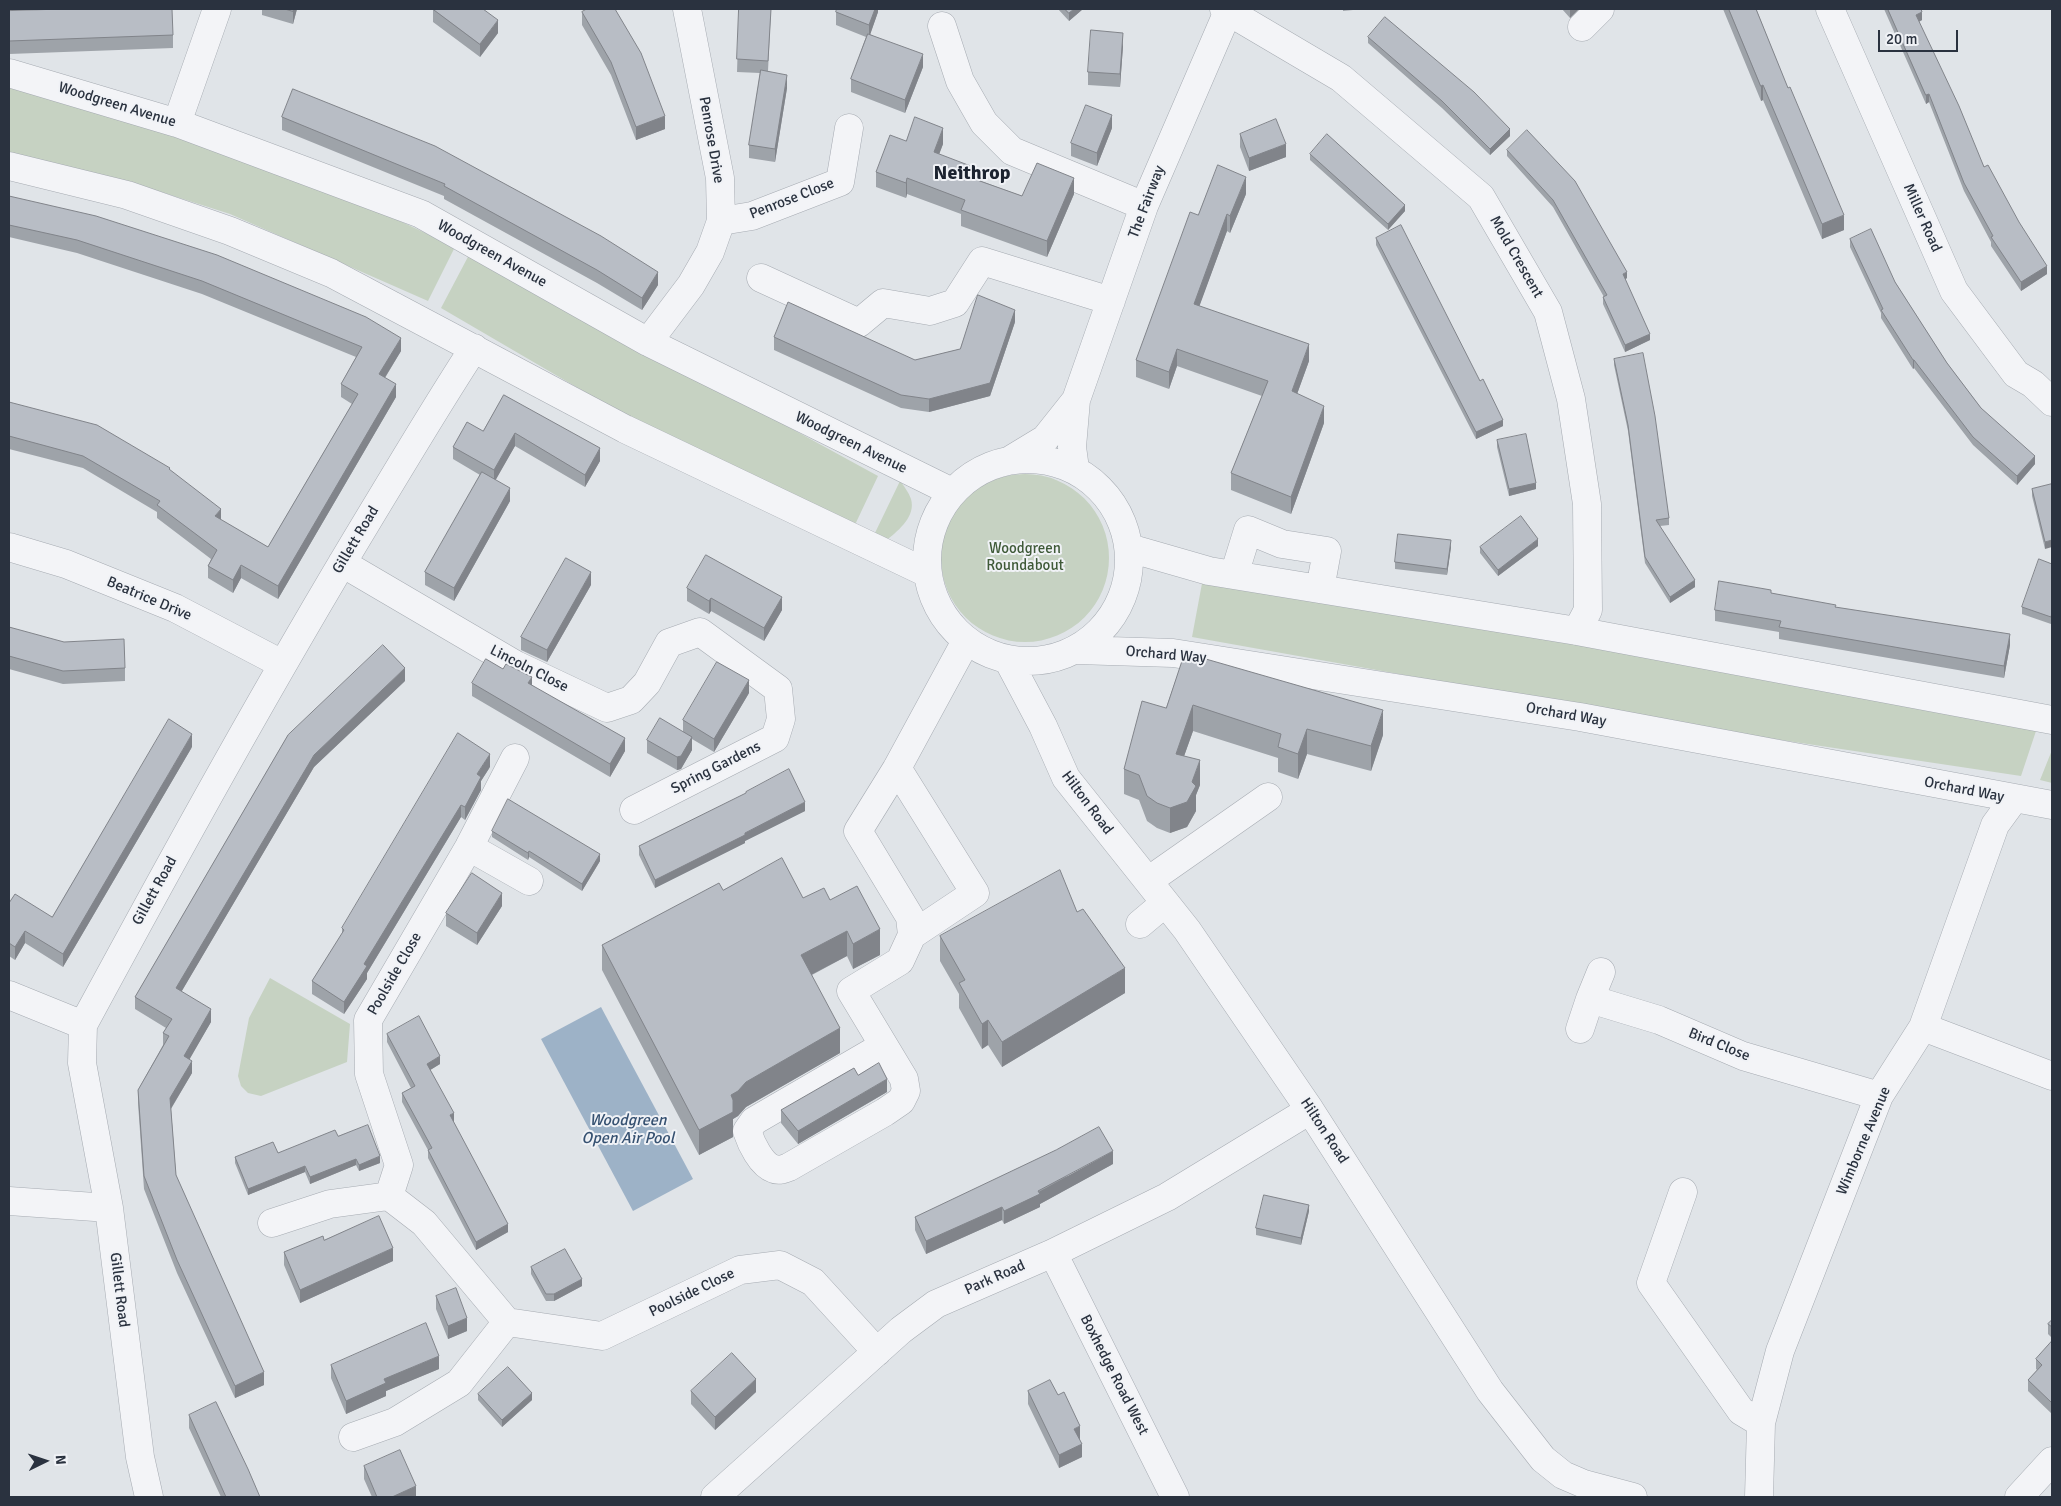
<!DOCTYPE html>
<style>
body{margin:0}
#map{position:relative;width:2061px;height:1506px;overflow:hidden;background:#e0e4e8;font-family:Signika,sans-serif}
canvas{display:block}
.frame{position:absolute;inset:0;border:10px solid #2a323f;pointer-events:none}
.north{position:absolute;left:20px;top:1436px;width:50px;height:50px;-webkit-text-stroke:4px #f0f2f6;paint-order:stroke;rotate:86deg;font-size:14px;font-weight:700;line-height:20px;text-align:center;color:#2a323f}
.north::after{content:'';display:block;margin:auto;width:18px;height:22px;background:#2a323f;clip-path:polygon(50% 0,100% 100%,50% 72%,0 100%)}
.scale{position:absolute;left:1878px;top:30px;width:80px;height:22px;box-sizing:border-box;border:2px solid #2a323f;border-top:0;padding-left:6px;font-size:15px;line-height:18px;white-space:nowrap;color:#2a323f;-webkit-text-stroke:4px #f0f2f6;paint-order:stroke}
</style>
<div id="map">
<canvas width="2061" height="1506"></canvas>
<div class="frame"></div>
<div class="north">N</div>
<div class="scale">20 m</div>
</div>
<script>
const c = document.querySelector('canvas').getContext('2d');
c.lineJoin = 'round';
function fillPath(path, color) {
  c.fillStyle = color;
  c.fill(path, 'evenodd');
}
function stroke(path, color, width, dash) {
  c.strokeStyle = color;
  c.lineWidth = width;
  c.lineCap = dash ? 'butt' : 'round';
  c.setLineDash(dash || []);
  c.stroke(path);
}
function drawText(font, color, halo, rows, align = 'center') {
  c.font = font + ' Signika,sans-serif';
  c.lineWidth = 4;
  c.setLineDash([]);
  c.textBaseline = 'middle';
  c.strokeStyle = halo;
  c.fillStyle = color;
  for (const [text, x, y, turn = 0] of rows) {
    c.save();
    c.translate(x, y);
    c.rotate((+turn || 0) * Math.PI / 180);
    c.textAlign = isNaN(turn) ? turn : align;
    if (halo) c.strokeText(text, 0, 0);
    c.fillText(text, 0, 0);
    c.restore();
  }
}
fillPath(new Path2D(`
 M9,87L41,94L311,179L455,247L428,301L230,214L139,185L9,154Z
 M470,253L878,476L853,529L655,433L441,308Z
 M941 558a84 84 0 1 1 168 0a84 84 0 1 1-168 0Z
 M900,481C904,486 909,493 911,499C916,516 899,530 888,539L873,537Z
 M1203,578L2039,722L2021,776L1701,728L1192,637Z
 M2052,750V783L2040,780Z
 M270,978L350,1024L347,1062L261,1096L248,1093L241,1086L238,1076L249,1018Z`), '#c6d2c2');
fillPath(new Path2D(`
 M601,1007L693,1179L633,1211L541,1039Z`), '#9db2c7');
const minor = new Path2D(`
 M1224,9L1341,78L1481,197L1548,312L1571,399L1587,504L1588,610L1577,631
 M1830,9L1954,291L2016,374L2033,384L2052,402
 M942,26L960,81L984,123L1012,151L1144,206
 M1582,27L1600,9
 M9,73L177,123L421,214L648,342L952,492
 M177,123L217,9
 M9,166L127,195L230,231L331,273L625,429L927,573
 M721,221L752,216L840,182L849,128
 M761,278L859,323L883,303L930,311L955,303L982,261L1111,301
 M648,342L691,285L710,252L721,221L720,178L687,9
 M927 560a101 101 0 1 1 202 0a101 101 0 1 1-202 0Z
 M1012,459L1045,439L1076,400
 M1075,469L1072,447L1076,400L1144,206L1229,9
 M9,547L66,564L175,608L282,664
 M1129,548L1209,571L1577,631L2052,720
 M342,563L516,665L607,708L631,700L647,683L669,643L700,632L778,689L781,719L775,738L634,810
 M1234,575L1248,530L1282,544L1327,551L1320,589
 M1077,650L1173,653L1580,717L2052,805
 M1008,660L1043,726L1066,778L1187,930L1310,1110L1490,1391L1543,1459L1563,1475L1584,1484L1633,1497
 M515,758L469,847L368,1020L369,1074L399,1165L389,1196L424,1223L507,1322L602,1336L740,1270L780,1265L813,1282L877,1352
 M897,768L975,893L912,935
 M469,847L529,881
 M1148,881L1268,797
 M1140,924L1165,903
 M9,995L83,1025
 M1590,999L1601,972
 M1923,1027L2052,1076
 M1580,1029L1590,999L1659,1020L1743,1056L1879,1096
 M883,1046L754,1121L747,1131C751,1143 761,1165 774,1169C779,1171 784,1169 789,1167L885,1112L901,1101L906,1091L904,1079L851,991L900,961L912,935L910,917L858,831L897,768L966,641
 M1683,1192L1651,1283L1741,1411L1761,1423
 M9,1201L109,1208
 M272,1223L330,1204L389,1196
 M1053,1253L1175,1497
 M353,1437L395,1422L459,1383L507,1322
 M149,1497L140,1457L109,1208L82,1063L83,1025C176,853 270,682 371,515C405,459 438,403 474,348
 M715,1497L901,1330L936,1304L1053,1253L1167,1197L1310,1110
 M1759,1497L1761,1423L1780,1351L1879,1096L1923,1027L1995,825L2014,799
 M2019,1497L2052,1461`);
stroke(minor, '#a6abb2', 29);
stroke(minor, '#f3f4f7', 28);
fillPath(new Path2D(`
 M262,9H297L293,24L262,15Z
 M433,9L498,33L480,57L433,22Z
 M739,9H771L768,71L787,88L775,162L749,158V145L760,73L737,72Z
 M878,9V12L870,34L923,67L905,113L851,92V79L866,37L836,25V12Z
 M1058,9H1083L1069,21Z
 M1343,9H1363L1343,11Z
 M1562,9H1579L1570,18Z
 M1723,9H1757V11L1844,230L1822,239L1763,100L1761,101Z
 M1884,9H1921L1922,20L1919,22L1984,167L2047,274L2021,291L1991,246V242L1964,191L1929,102L1926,104Z
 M9,11L173,35V48L9,54Z
 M582,12L665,129L636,140L611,75L582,25Z
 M1368,37L1510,136L1490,155L1442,108L1368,43Z
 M1123,46L1120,87L1088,85V72Z
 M293,89L658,285L642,310L597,283L444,199V196L282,130V117Z
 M1112,128L1097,166L1071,156V143Z
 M1240,134L1286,157L1249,171L1240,147Z
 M906,141L943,144L939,154L981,181L1022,196L1074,194L1047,257L961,226V214L907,194L906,198L876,187V172Z
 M1507,150L1627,278L1625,279L1650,340L1625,352L1603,304V297H1604L1553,207L1507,156Z
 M1310,154L1405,211L1388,230L1310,160Z
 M1246,194L1230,233L1227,231L1199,306L1309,361L1297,394L1324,423L1291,514L1231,490V473L1262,396L1177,366L1169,389L1136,377V360L1198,215Z
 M9,196L401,351L385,378L396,397L278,599L241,578L233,593L208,578V566L211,559L157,518V512L83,468L9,449V402L170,470L221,520L268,547L352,404L341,397V384L356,357L202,294L77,253L9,237Z
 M1376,238L1503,426L1476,439L1376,245Z
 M1850,239L1895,282L1947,363L1981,408L2035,464L2017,485L1973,445L1914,368L1913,369L1881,318V313L1850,247Z
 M1015,322L990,396L929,412L901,408L774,350V337L915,360L960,349Z
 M1614,359L1669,518V525L1660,526L1695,587L1670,603L1645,563L1628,431L1614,365Z
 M504,395L600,461L585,487L515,446L495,480L510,501L454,601L425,585V572L480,475L453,459V447L483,431Z
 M1497,440L1536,489L1509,496L1497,447Z
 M2052,484L2045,549L2032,496V489Z
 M1538,546L1498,576L1480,553V547Z
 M1451,547L1447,575L1395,569V562Z
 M2052,564V620L2051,624L2022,614V607Z
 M591,585L547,662L521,650V637Z
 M687,588L782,610L764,641L711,611L709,614L687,601Z
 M1771,593L2010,645L2004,678L1779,639V632L1715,621V610Z
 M9,627L125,668V681L63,684L9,669Z
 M1185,653L1383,735L1371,771L1307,754L1298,779L1278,772V758L1193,731L1184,756L1200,785L1196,795V811L1187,827L1170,833L1157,828L1147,821L1139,800L1124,794V769L1166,708Z
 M405,681L314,767L181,992L211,1022L189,1059L192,1073L171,1109L176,1175L264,1385L235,1398L177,1273L144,1189L138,1103V1090L163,1045V1033L166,1028L135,1009V997L288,735Z
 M472,683L532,685L625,751L610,777L472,696Z
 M749,693L714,752L692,739V750L681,769L677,770L647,753V740L683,731V720Z
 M192,747L63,967L25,943L15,960L9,956V903L52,917Z
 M490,767L481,781V790L465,820L461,817L367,973V979L344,1014L312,994V981L342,934V928Z
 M746,792L805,811L745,841V843L655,888L639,855V846L746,794Z
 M492,831L600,861L582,891L529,857L528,860L492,837Z
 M803,898L830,900L880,955L853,969L847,956L812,975L840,1053L746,1107L738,1116L733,1119V1137L699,1155L602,970V945Z
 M502,906L477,945L446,926V913Z
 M1077,912L1125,993L1002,1067L988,1045L982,1049L959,1008V994L940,961V936Z
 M387,1034L440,1064L430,1070L454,1121L453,1122L508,1232L476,1250L428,1158V1150L402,1102V1093L411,1088L387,1042Z
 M887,1092L798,1144L781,1123V1110Z
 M338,1136L380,1163L359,1171L356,1165L310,1184L305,1172L248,1195L235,1163V1157L278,1153Z
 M1113,1164L1040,1204V1207L1004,1224L1002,1220L926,1254L915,1230V1217Z
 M1309,1211L1301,1245L1256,1235V1228Z
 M284,1252L393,1261L300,1303L284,1265Z
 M531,1267L582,1286L554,1301H546L531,1274Z
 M436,1296L467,1331L448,1339L436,1309Z
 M2052,1320V1338L2048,1334V1324Z
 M2052,1341V1414L2028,1391V1380L2037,1370L2036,1369V1359Z
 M331,1365L439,1369L386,1391V1396L346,1414L331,1378Z
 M691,1391L756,1392L715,1430L691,1404Z
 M1028,1391L1080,1439H1079L1082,1457L1059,1468L1028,1404Z
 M478,1394L532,1400L502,1427L478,1400Z
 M189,1415L260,1497H221L189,1428Z
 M364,1466L416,1497H372L364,1479Z`), '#9ea3a9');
fillPath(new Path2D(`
 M293,9H297L293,24Z
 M875,9H878V12L869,38V25Z
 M1074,9H1083L1069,21V13Z
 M1570,9H1579L1570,18Z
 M1922,12V20L1916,23V15Z
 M498,20V33L480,57V44Z
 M1123,33V46L1120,87V74Z
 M923,54V67L905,113V100Z
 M787,75V88L775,162V149Z
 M1763,85V100L1761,101V86Z
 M1929,94V102L1926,104V95Z
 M1112,115V128L1097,166V153Z
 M665,116V129L636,140V127Z
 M943,128V144L934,168V152Z
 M1510,129V136L1490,155V149Z
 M1286,144V157L1249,171V158Z
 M981,170V186L977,180Z
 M1246,177V194L1230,233V216Z
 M907,178V194L906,198V183Z
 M1074,178V194L1047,257V241Z
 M1405,205V211L1388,230V224Z
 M1227,214V231L1194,321V304Z
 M1844,215V230L1822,239V224Z
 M2047,266V274L2021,291V282Z
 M658,272V285L642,310V298Z
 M1627,272V278L1623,281V274Z
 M1015,310V322L990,396L929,412V399Z
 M1650,334V340L1625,352V345Z
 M401,338V351L379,387V374Z
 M1309,344V361L1292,408V391Z
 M1177,349V366L1169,389V372Z
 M1913,360H1914V368L1913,369Z
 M396,384V397L278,599V586Z
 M1324,406V423L1291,514V497Z
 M1503,420V426L1476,439V432Z
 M515,433V446L494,483V470Z
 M600,448V461L585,487V475Z
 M2035,456V464L2017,485V476Z
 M1536,483V489L1509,496V489Z
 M510,488V501L454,601V588Z
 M221,509V522L215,516Z
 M1538,539V546L1498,576V570Z
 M1451,540V547L1447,575V569Z
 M2052,540V547L2045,549V542Z
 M241,565V578L233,593V580Z
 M591,572V585L547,662V650Z
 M1695,580V587L1670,603V597Z
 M782,597V610L764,641V628Z
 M711,598V611L709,614V601Z
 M2052,613V620L2051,624V617Z
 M2010,634V645L2004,678V666Z
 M405,668V681L314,767L176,1001V988L314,755Z
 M532,677V690L528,683Z
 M749,680V693L714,752V739Z
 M1193,705V731L1176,779V754Z
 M1383,710V735L1371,771V746Z
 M1307,729V754L1298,779V754Z
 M192,734V747L63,967V954Z
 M692,737V750L681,769L677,770V757Z
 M625,738V751L610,777V764Z
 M490,754V767L481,781V790L465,820V807L477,774Z
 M1200,760V785L1196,795V811L1187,827L1170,833V808L1192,782Z
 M805,802V811L745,841V843L655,888V880Z
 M461,805V817L367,973V979L344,1014V1002L364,964Z
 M529,851V857L528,860V853Z
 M600,854V861L582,891V884Z
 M502,893V906L477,945V933Z
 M880,929V955L853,969V944Z
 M25,931V943L15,960V947Z
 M847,931V956L801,980V955Z
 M1125,968V993L1002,1067V1042Z
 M211,1009V1022L184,1069V1056Z
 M988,1020V1045L982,1049V1024Z
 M840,1028V1053L746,1107L738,1116L733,1119V1137L699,1155V1130L731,1095L746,1082Z
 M440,1056V1064L427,1072V1064Z
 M192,1061V1073L170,1110V1098Z
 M887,1079V1092L798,1144V1131Z
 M454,1113V1121L450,1123V1115Z
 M1113,1151V1164L1040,1204V1207L1004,1224V1211Z
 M380,1156V1163L359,1171V1165Z
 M356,1159V1165L310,1184V1177Z
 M305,1166V1172L248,1195V1189Z
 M1309,1205V1211L1301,1245V1238Z
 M1002,1207V1220L926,1254V1241Z
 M508,1224V1232L476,1250V1242Z
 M393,1248V1261L300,1303V1290Z
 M582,1279V1286L554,1301V1294Z
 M467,1318V1331L448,1339V1326Z
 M439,1356V1369L386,1391V1396L346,1414V1401L384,1379Z
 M264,1372V1385L235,1398V1386Z
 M756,1379V1392L715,1430V1417Z
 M532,1393V1400L502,1427V1420Z
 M1080,1426V1439L1074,1441V1429Z
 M1082,1444V1457L1059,1468V1455Z
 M416,1486V1497H392Z`), '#81848a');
const building = new Path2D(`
 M63,9H172L173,35L9,41V11Z
 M285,9H293V11Z
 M433,9H483L498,20L480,44Z
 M587,9H615L641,53L665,116L636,127L611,62L582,12Z
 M739,9H771L768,61L737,59Z
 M837,9H875L869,25L836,12Z
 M1065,9H1074L1069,13Z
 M1729,9H1756L1788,88L1790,87L1844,215L1822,224L1763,85L1761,86Z
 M1888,9H1921L1922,12L1916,15L1959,106L1984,167L1988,165L2019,222L2047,266L2021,282L1991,237L1993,236L1964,183L1929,94L1926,95Z
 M1385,17L1474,92L1510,129L1490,149L1442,101L1368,37Z
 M1091,30L1123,33L1120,74L1088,72Z
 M868,34L923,54L905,100L851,79Z
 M761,70L787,75L775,149L749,145Z
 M293,89L435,146L601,236L658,272L642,298L597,270L444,186L445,184L282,117Z
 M1086,105L1112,115L1097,153L1071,143Z
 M915,117L943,128L934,152L981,170L977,180L1022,196L1037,163L1074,178L1047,241L961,210L965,200L907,178L906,183L876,172L890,135L906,141Z
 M1276,119L1286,144L1249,158L1240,134Z
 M1527,130L1575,181L1627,272L1623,274L1650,334L1625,345L1603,297L1607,295L1553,200L1507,150Z
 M1327,134L1405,205L1388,224L1310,154Z
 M1218,165L1246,177L1230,216L1227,214L1194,304L1309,344L1292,391L1324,406L1291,497L1231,473L1268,381L1177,349L1169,372L1136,360L1190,212L1198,215Z
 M9,196L96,216L217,255L366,317L401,338L379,374L396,384L278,586L241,565L233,580L208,566L217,550L157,505L160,501L83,456L9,436V402L97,425L170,468L169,469L221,509L215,516L268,547L358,394L341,384L362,347L202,281L77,240L9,225Z
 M1401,225L1480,381L1483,379L1503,420L1476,432L1376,238Z
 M1871,229L1895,282L1947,363L1981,408L2035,456L2017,476L1973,437L1914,360H1913L1881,310L1883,309L1850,239Z
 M978,295L1015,310L990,383L929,399L901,395L774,337L788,302L915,360L960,349Z
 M1643,353L1655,416L1669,518L1656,520L1695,580L1670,597L1645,557L1628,425L1614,359Z
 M504,395L600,448L585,475L515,433L494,470L453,447L467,422L483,431Z
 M1526,434L1536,483L1509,489L1497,440Z
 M482,472L510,488L454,588L425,572Z
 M2052,484V540L2045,542L2032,489Z
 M1521,516L1538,539L1498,570L1480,547Z
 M1398,534L1451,540L1447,569L1395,562Z
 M706,555L782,597L764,628L711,598L709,601L687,588Z
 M566,558L591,572L547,650L521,637Z
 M2039,559L2052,564V613L2051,617L2022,607Z
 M1719,581L1771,590V593L1836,605L1835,607L2010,634L2004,666L1779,627L1781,621L1715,610Z
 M9,627L64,642L124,639L125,668L63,671L9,656Z
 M383,645L405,668L314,755L176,988L211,1009L184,1056L192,1061L170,1098L176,1175L264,1372L235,1386L177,1260L144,1176L138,1090L169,1036L163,1033L172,1019L135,997L288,735Z
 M1185,653L1383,710L1371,746L1307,729L1298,754L1278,747L1281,734L1193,705L1176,754L1200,760L1192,782L1196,786L1187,802L1170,808L1157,803L1147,796L1139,775L1124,769L1142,701L1166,708Z
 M486,659L503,669L506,664L532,677L528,683L625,738L610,764L472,683Z
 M717,662L749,680L714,739L683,720Z
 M660,718L692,737L681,756L677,757L647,740Z
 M169,719L192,734L63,954L25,931L15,947L9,943V903L15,894L52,917Z
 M458,733L490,754L477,774L481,777L465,807L461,805L364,964L367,966L344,1002L312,981L344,930L342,928Z
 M789,769L805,802L745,833V835L655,880L639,846L746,793V792Z
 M508,799L600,854L582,884L529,851L528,853L492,831Z
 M782,858L803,898L824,888L830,900L857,886L880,929L853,944L847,931L801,955L840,1028L746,1082L738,1091L731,1095L733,1100V1112L699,1130L602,945L719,883L723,890Z
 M1060,870L1077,912L1083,909L1125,968L1002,1042L988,1020L982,1024L959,983L965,980L940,936Z
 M472,873L502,893L477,933L446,913Z
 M419,1016L440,1056L427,1064L454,1113L450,1115L508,1224L476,1242L428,1150L432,1148L402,1093L415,1086L387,1034Z
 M879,1063L887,1079L798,1131L781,1110L854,1068L858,1075Z
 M368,1125L380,1156L359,1165L356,1159L310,1177L305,1166L248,1189L235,1157L273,1142L278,1153L335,1130L338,1136Z
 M1099,1127L1113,1151L1038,1191L1040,1194L1004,1211L1002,1207L926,1241L915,1217L1056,1150Z
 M1264,1195L1309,1205L1301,1238L1256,1228Z
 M379,1216L393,1248L300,1290L284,1252L323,1236L324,1240Z
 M565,1249L582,1279L554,1294H546L531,1267Z
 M456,1288L467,1318L448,1326L436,1296Z
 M2052,1320V1327L2048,1324Z
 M426,1323L439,1356L384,1379L386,1383L346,1401L331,1365Z
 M2052,1341V1403L2028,1380L2042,1365L2036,1359Z
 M732,1353L756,1379L715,1417L691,1391Z
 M508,1367L532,1393L502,1420L478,1394Z
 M1050,1380L1058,1395L1064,1392L1080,1426L1074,1429L1082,1444L1059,1455L1028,1391Z
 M216,1402L248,1469L260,1497H226L189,1415Z
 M400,1450L416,1486L392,1497H377L364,1466Z`);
fillPath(building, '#b8bdc5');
stroke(building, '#81848a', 1);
drawText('15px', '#2a323f', '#f0f2f6', [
 ["Woodgreen Avenue",117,105,17],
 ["Penrose Drive",711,140,80],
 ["Penrose Close",792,199,-21],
 ["The Fairway",1147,202,-69],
 ["Miller Road",1922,218,66],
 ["Woodgreen Avenue",492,254,29],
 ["Mold Crescent",1516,257,60],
 ["Woodgreen Avenue",851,443,26],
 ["Gillett Road",356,540,-59],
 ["Beatrice Drive",149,599,23],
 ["Orchard Way",1166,655,5],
 ["Lincoln Close",529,669,27],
 ["Orchard Way",1566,715,10],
 ["Spring Gardens",716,768,-27],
 ["Orchard Way",1964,790,11],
 ["Hilton Road",1087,803,53],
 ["Gillett Road",155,891,-61],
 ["Poolside Close",395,974,-60],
 ["Bird Close",1719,1045,22],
 ["Hilton Road",1324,1131,57],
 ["Wimborne Avenue",1864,1141,-67],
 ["Park Road",995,1278,-24],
 ["Gillett Road",119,1290,83],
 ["Poolside Close",692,1293,-26],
 ["Boxhedge Road West",1114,1375,63]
]);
drawText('15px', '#3f5a38', '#f0f2f6', [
 ["Woodgreen",1025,549],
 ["Roundabout",1025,566]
]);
drawText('italic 16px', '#365171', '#f0f2f6', [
 ["Woodgreen",628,1121],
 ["Open Air Pool",628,1139]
]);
drawText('bold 20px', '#1c2330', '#f0f2f6', [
 ["Neithrop",972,174]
]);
</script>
